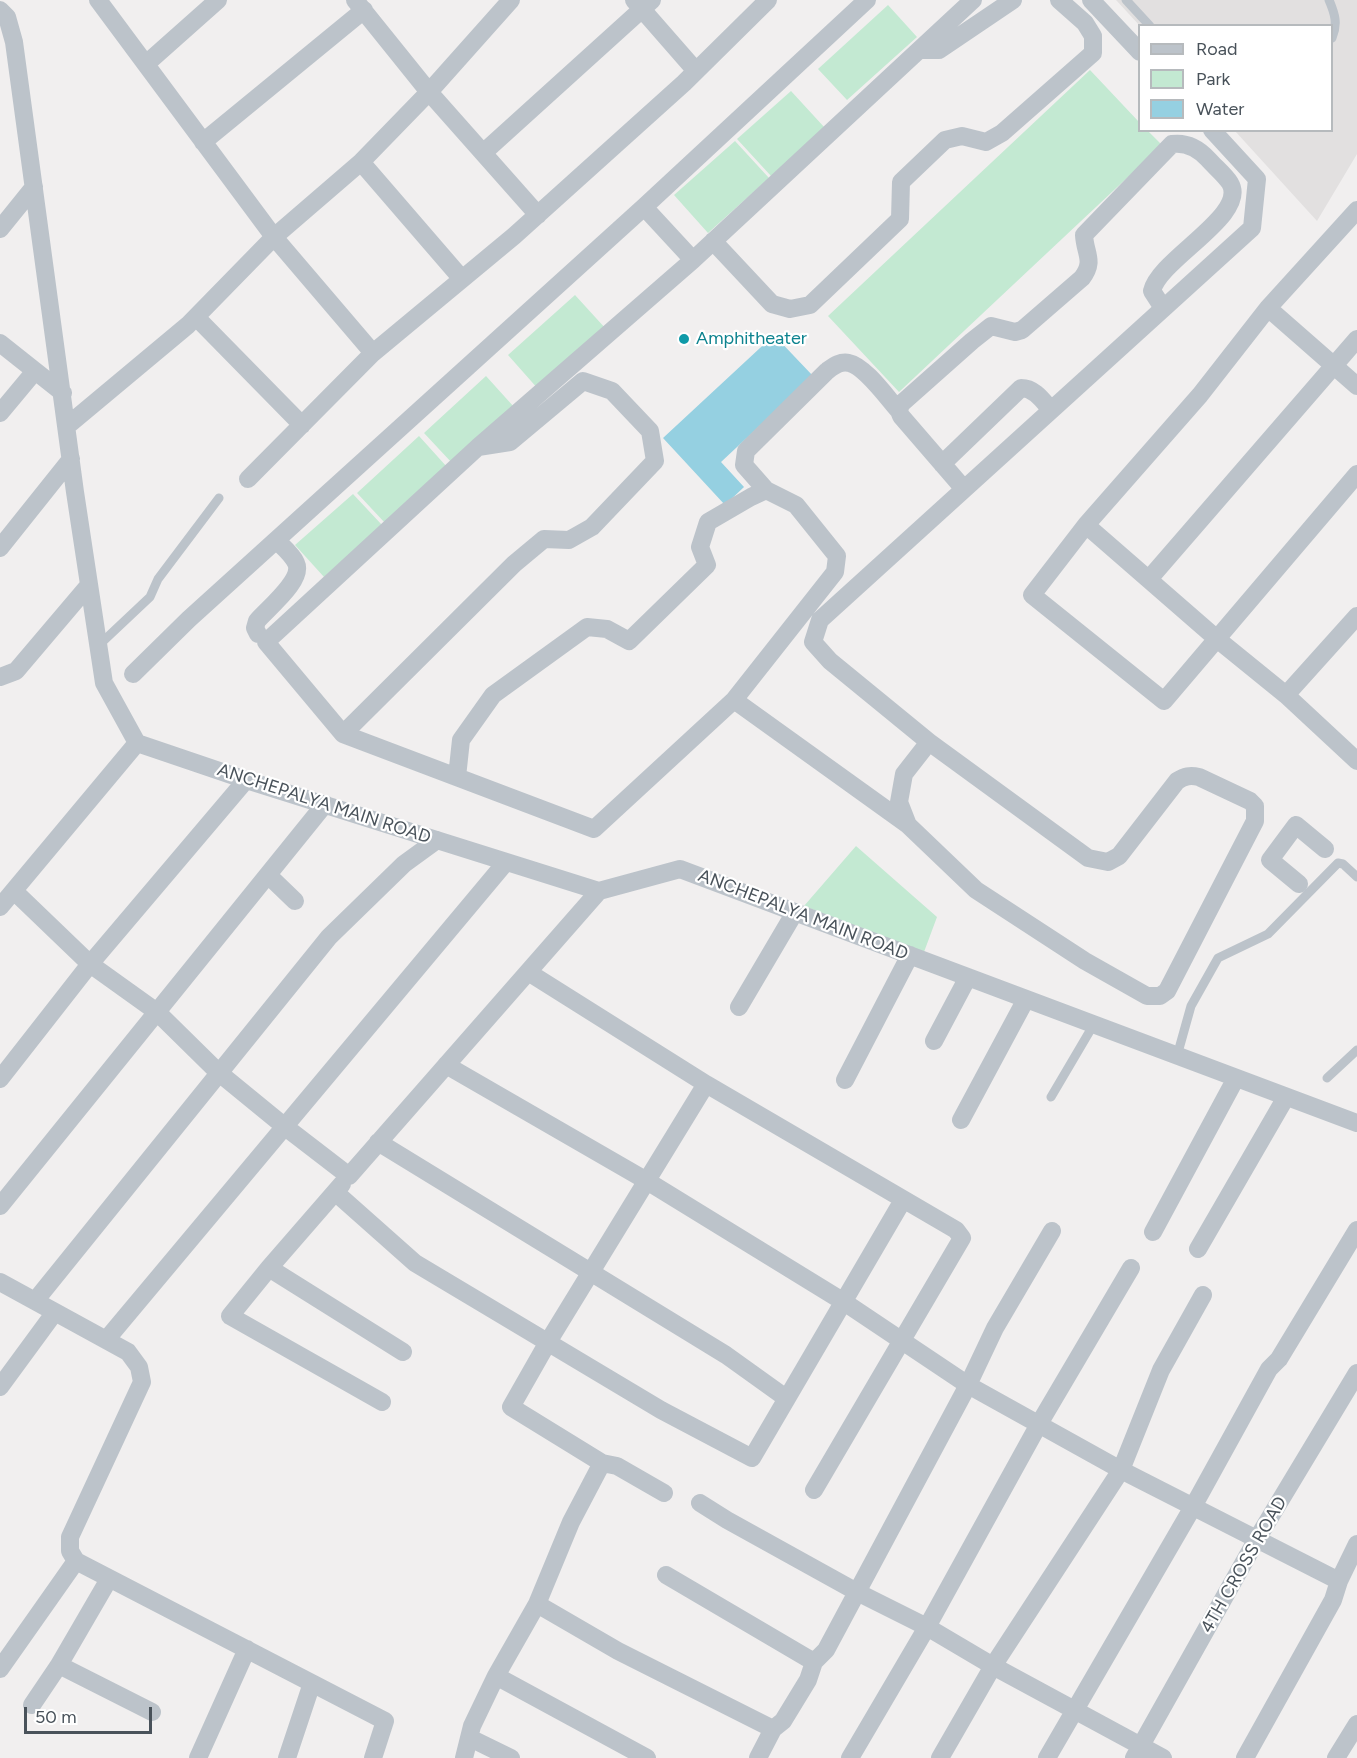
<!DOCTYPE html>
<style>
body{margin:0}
#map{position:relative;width:1357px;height:1758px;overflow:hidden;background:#f1efef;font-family:Figtree,sans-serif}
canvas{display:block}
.legend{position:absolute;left:1138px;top:24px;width:195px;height:108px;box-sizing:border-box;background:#fff;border:2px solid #b6babd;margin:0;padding:8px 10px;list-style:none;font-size:18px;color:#49525a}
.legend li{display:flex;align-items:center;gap:12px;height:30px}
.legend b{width:30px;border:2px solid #b6babd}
.scale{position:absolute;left:24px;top:1707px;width:128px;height:27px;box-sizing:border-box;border:3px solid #49525a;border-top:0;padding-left:8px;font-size:18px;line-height:21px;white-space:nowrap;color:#49525a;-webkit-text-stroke:4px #fff;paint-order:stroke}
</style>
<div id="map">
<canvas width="1357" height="1758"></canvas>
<ul class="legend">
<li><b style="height:8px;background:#bcc3ca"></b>Road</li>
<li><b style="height:16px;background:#c3e9d2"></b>Park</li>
<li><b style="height:16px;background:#95d0e1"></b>Water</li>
</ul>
<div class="scale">50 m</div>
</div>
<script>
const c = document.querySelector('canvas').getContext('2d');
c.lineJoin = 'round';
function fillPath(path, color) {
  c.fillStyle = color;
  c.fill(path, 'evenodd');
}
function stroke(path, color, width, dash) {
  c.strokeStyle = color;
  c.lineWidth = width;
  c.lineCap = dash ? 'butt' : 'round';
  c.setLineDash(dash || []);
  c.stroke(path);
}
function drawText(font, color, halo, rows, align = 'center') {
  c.font = font + ' Figtree,sans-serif';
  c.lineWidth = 4.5;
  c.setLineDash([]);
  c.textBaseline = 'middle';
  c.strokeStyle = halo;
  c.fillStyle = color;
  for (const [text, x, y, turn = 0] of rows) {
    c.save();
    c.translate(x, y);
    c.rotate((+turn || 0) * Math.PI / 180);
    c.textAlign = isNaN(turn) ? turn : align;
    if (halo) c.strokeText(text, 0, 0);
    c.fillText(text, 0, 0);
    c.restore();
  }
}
fillPath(new Path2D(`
 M1116,0H1357V154L1317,221L1235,131L1332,130V26H1140Z`), '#e2e0e0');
fillPath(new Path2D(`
 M888,5L917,37L847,100L818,69Z
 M1090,70L1139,122L1140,130L1148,131L1162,145L899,392L828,316Z
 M791,91L825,128L771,176L737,139Z
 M735,141L769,178L708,233L674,195Z
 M575,295L606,329L539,390L508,355Z
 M486,376L514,407L452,463L424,433Z
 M419,436L447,467L385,523L357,493Z
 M353,494L382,525L324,577L295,545Z
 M856,846L937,917L924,952L804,906Z`), '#c3e9d2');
fillPath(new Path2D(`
 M774,335L813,376L721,462L744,487L725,505L663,438Z`), '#95d0e1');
stroke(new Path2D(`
 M1126,0L1150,26
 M1329,0C1335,14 1338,24 1332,38
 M98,646L150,597L158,579L219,498
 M1177,1056L1191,1006L1218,958L1268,934L1338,863L1343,864L1357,877
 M1327,1078L1357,1050
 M1051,1097L1094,1024`), '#bcc3ca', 9);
stroke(new Path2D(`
 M98,0L274,237L373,353
 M355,0L429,92L538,215
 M634,0L696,71
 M1091,0L1140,52
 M0,10L7,17L14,42L75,492L104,683L137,743
 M919,50H939L1013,0
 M146,64L218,0
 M203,142L364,10
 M483,153L652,0
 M361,162L462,279
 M644,207L693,260
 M1357,210L1268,308L1200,395L1086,525L1032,595L1164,701L1357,474
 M0,229L34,187
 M713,241L772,304L790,309L810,305L900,219L901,182L945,140L962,136L986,142L1002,133L1093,53V36L1085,23L1059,0
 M1268,308L1357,386
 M196,317L302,425
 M0,343L63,393
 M0,413L35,371
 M67,426L188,325L274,237L361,162L429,92L511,0
 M942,464L1021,388C1035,388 1043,401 1051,410
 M248,479L373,353L514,236L684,83L768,0
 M964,489L901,416L899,411L901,404L972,341L991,326L1015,332L1022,330L1082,278C1095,261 1085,254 1084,235L1172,144C1187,142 1198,148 1208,159C1215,167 1225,175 1230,183C1249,215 1159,259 1152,291L1163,308
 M766,490L744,465L746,451L827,371C834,366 840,361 849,363C865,366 888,399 899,411
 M1086,525L1217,639L1286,695L1357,761
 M0,548L71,459
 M1149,579L1357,339
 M258,634L255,628L257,621C268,608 304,580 296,563C292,554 283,547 276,540
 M133,674L189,619L644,207L867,0
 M0,677L16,671L89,585
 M1286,695L1357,616
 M734,700L908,825
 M343,734L514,564L544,539L569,540L592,527L655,461L650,431L612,391L583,381L510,442L478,447
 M929,742L1088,858L1108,862L1119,856L1177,781C1185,776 1190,775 1199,777L1250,801L1255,806V821L1167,991L1160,996H1147L1085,961L976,890L908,825L899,802L904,774L929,742L830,661L813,642L820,620L1252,228L1257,179L1212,130
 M137,743L246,780L599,891L680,869L1357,1123
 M457,777L461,740L493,695L587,627L607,629L629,641L707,565L700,547L708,522L751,497L766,490L796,505L837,556L835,572L734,700L594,829L343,734L266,642L478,447L693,260L973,0
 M268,875L295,901
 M1299,884L1270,860L1296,825L1325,849
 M14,891L90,964L157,1012L218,1072L284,1126L349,1176L599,891
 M0,907L137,743
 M739,1007L795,912
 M934,1041L968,977
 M446,1065L647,1181L844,1302L968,1385L1121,1470L1339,1581
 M0,1079L90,964L246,780
 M845,1080L910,955
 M706,1084L956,1230L962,1238L814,1490
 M961,1120L1026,999
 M378,1142L726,1355L786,1398
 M342,1184L269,1268L230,1316L382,1402
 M335,1192L415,1263L661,1410L752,1458L903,1200
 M0,1206L325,804
 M1153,1232L1236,1078
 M1198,1249L1286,1097
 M269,1268L403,1352
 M0,1282L128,1352L139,1367L142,1382L70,1537V1551L76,1561L385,1721L373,1758
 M35,1301L329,937L404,864L437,840
 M106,1340L506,862
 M0,1387L55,1312
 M602,1463L617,1466L664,1493
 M700,1503L727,1520L857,1592L927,1627L993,1666L1163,1758
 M666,1575L814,1662
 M537,1604L618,1651L773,1729
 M59,1665L152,1712
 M0,1669L76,1561
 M496,1676L647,1758
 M32,1705L59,1665L109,1579
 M470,1738L511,1758
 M198,1758L247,1649
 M287,1758L312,1683
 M464,1758L472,1726L496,1676L537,1604L571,1522L602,1463L511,1407L548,1342L706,1084L528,972
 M758,1758L773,1729L783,1721L808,1680L814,1662L826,1650L968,1385L995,1328L1052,1231
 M850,1758L927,1627L1039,1424L1131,1268
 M940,1758L993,1666L1121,1470L1161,1370L1203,1295
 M1047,1758L1194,1505L1269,1369L1279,1359L1357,1230
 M1134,1758L1257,1539L1357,1373
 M1245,1758L1333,1600L1339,1581L1357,1544
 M1336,1758L1357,1724`), '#bcc3ca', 18);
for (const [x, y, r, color] of [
 [684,339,6,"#0f9aa8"]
]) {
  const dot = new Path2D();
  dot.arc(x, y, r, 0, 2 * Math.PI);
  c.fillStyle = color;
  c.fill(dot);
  stroke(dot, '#fff', 2);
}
drawText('18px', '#0d838f', '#fff', [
 ["Amphitheater",696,339]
], 'left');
drawText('18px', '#49525a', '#fff', [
 ["ANCHEPALYA MAIN ROAD",324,804,18],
 ["ANCHEPALYA MAIN ROAD",803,915,21],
 ["4TH CROSS ROAD",1244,1565,-60]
]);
</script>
